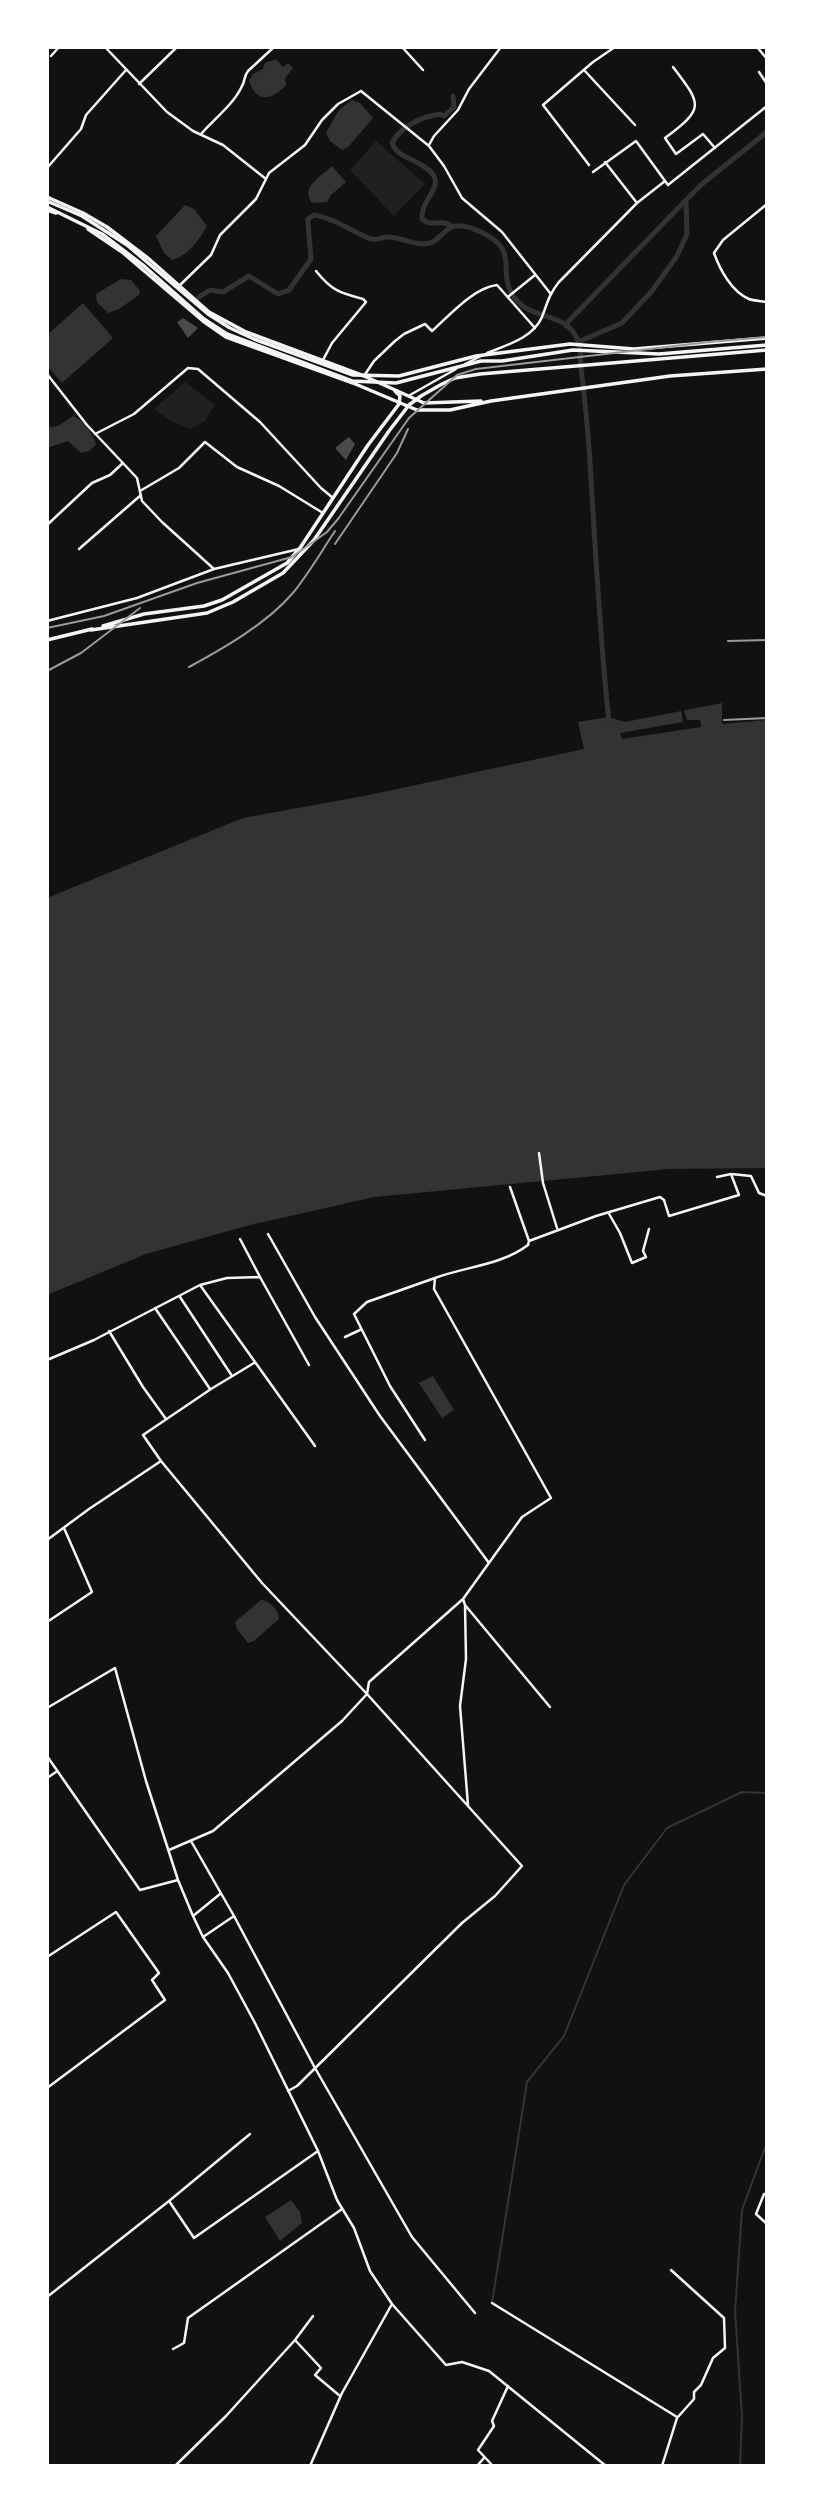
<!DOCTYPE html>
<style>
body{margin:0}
#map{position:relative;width:814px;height:2513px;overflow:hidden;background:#111;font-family:Helvetica,sans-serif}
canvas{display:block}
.frame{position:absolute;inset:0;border:49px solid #fff;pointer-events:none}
</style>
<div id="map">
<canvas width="814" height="2513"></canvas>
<div class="frame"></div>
</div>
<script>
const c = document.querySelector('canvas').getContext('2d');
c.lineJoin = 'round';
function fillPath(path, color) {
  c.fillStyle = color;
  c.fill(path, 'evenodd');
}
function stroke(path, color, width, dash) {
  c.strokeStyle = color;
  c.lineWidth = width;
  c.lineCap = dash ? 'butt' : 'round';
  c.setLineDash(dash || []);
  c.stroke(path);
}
fillPath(new Path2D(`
 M376,141L425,184L394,216L350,170Z
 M185,382L215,405L205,421L190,429L171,421L154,409Z`), '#202020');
fillPath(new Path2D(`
 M276,59L283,67L288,63L293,68L285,78L286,85C272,100 257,104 249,81L253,74L263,69L265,63Z
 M352,100L360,103L373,118L348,147L342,150L330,141L326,133L339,110Z
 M332,166L346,182L331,195L327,202L312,203C300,186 321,177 332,166Z
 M185,205L194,209L207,226C200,239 188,256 172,260L164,253L156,236Z
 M121,279L131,280L140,291L139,295L119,309L108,313L97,302L96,294Z
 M83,303L113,338L62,383L47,366V335Z
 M73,416C83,420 94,434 96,445L89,451L81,453L68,441L47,448V426C58,430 64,421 73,416Z
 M722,703V724L767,720V1168L669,1169L374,1197L246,1226L146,1254L47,1295V898L243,818L369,795L584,749L578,722L608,717L625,722Z
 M433,1376L454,1410L442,1418L419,1383Z
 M261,1600C269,1600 279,1610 279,1619L254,1641L248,1643L237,1629L235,1622Z
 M291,2200L300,2212L302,2223L280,2241L265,2217Z`), '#333');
fillPath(new Path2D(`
 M681,708H683L687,720H700L701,727L622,739L620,733L683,722Z`), '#111');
stroke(new Path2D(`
 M492,2303L527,2082L564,2036L624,1885L667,1828L742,1792L767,1793
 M740,2466L742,2416L735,2311L742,2210L767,2142`), '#333', 2);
stroke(new Path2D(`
 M451,226C442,218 431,228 422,219C420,195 456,183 418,163C408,157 396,155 392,143C401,126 421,117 440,114L444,116L454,107L453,96
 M199,297L210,290L223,292L249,276L278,294L289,290L311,259L308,223V219L314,215C333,218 350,230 368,238C376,242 380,237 388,237C400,237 414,245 424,244C447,243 441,213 481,232C521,251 497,269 512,294C529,323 566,309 578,341C581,349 580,359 581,367C584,394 587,420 589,447C595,538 599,631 609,722
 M565,325L686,200
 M578,342L622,323L652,291L677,256L687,234L686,200L702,184L767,132`), '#333', 5);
fillPath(new Path2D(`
 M183,318L198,328L188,338L177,322Z
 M349,437L355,444L346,460L335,448Z`), '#4a4a4a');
stroke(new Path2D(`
 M105,47L167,112L193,131L223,145L266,179
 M402,47L423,70
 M757,47L767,59
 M51,56L59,47
 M673,67C702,105 705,108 665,138L676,154L703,134L715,148
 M584,70L635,125
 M759,72L767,84
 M139,84L177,47
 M201,134C214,119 234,104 242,86C245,81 244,76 248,71L274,47
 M605,162L637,203
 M589,165L543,105L593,62L615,47
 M47,168L81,129L86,115L126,70
 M593,172L636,141L668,185L767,106
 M767,204L723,240L714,253C720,270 732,292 749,299C754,301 762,301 767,302
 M316,271C332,291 340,293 363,299L366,302L332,343L323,360
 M179,286L211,255L220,235L256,199L269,173L305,145L322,120L338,104L361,91
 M509,296L535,275
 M487,353C507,345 533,338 542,317C547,304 549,294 559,282L637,203L665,181
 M465,364L481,356
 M47,374L87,425L137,478L142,501L162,522L214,569
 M364,376L374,361L395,341L404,334L425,324L432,331C450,315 473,288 497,285L535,328
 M410,395L456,369
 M95,434L134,414L188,368L198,369L260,422L321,488L333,498
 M140,491L179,468L205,442L237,467L279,486L323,513
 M47,525L92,483L110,475L123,463
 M79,549L141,495
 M47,621L137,598L214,569L299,549
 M539,1153L543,1183L557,1228
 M717,1177L731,1174
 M608,1212L620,1233L632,1263L646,1257L643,1251L649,1229
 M268,1234L315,1317L380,1416L489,1563
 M529,1241L596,1216L660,1197L664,1200L669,1216L739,1195L731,1174L751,1176L759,1193L767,1196
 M260,1277L309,1365
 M435,1278C464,1267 502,1265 528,1245L529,1241L510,1187
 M200,1285L315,1446
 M180,1297L232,1376
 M155,1308L210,1389
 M109,1331L143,1387L166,1419
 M345,1337L360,1330
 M47,1360L94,1340L200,1285L227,1278L260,1277L240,1239
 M254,1363L211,1389L143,1435L161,1461L262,1583L367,1694L522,1866L495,1896L462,1923L297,2086L288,2091
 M47,1540L89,1509L161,1461
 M463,1599L465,1605L466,1659L460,1706L468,1805
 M465,1605L550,1707
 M47,1622L92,1592L64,1528
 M47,1708L115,1668L146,1781L178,1880L193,1916L203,1937L228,1973L255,2023L318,2151L337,2200L354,2228L370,2271L392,2304L446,2365L462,2362L489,2371L606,2466
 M47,1756L140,1890L178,1880
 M47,1778L56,1772
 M191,1841L234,1916L315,2068L412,2237L475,2313
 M169,1850L213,1831L342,1721L367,1694L369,1682L463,1599L522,1517L551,1498L434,1289L435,1278L367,1302L354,1314L390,1386L425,1440
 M193,1916L220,1894
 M203,1937L234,1916
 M47,1957L116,1912L159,1973L152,1980L165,2000L47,2088
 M767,2195L764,2194L756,2214L767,2224
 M169,2201L250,2134
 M47,2297L169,2201L194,2238L318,2151
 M492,2303L677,2417
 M295,2340L321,2368L315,2375L340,2396
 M173,2349L184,2343L188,2318L342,2209
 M175,2466L226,2416L295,2340L313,2316
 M310,2466L342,2393L392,2304
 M477,2466L484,2458
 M493,2466L478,2450L494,2426L492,2421L508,2386
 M662,2466L677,2418L694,2399V2392L701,2385L713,2358L725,2348L724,2318L671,2270`), '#f5f5f5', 2.5);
stroke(new Path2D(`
 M361,91L429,146L444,166L462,198L502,232L550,293
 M429,145L434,136L458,110L469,89L501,47`), '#f5f5f5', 2.5);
stroke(new Path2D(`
 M47,197L83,213L107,227L149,259L209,312L246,332L364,376L424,403L481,401
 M47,210L56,213
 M88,229L122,252L203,321L226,337L353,383L417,410H450L491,401L670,376L767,369`), '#f5f5f5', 3.5);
stroke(new Path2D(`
 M47,201L82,216L127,245L208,314L230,328L254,339L353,375L399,376L476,356L570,344L634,349L767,338
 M47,207L102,234L144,266L204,319L227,334L352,381L396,383L481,361H502L573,350L659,354L767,345
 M103,626L144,614L204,606L222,600L287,563L300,548L368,445L399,404L400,396L395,391
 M91,630L207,613L233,602L283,573L314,540L389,431L409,405L421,396L442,384L455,378L480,374L767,350
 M47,640L92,629`), '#f5f5f5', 3.5);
stroke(new Path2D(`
 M335,544L397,453L408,429
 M47,628L104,616L197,583L292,557L327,532L338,519L409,418L457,375L476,369L709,342L767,337
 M728,641L767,640
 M189,667C224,648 266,624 292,594C308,575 321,552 335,531
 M47,671L81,653L140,608
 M724,720L767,718`), '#9a9a9a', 2);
</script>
